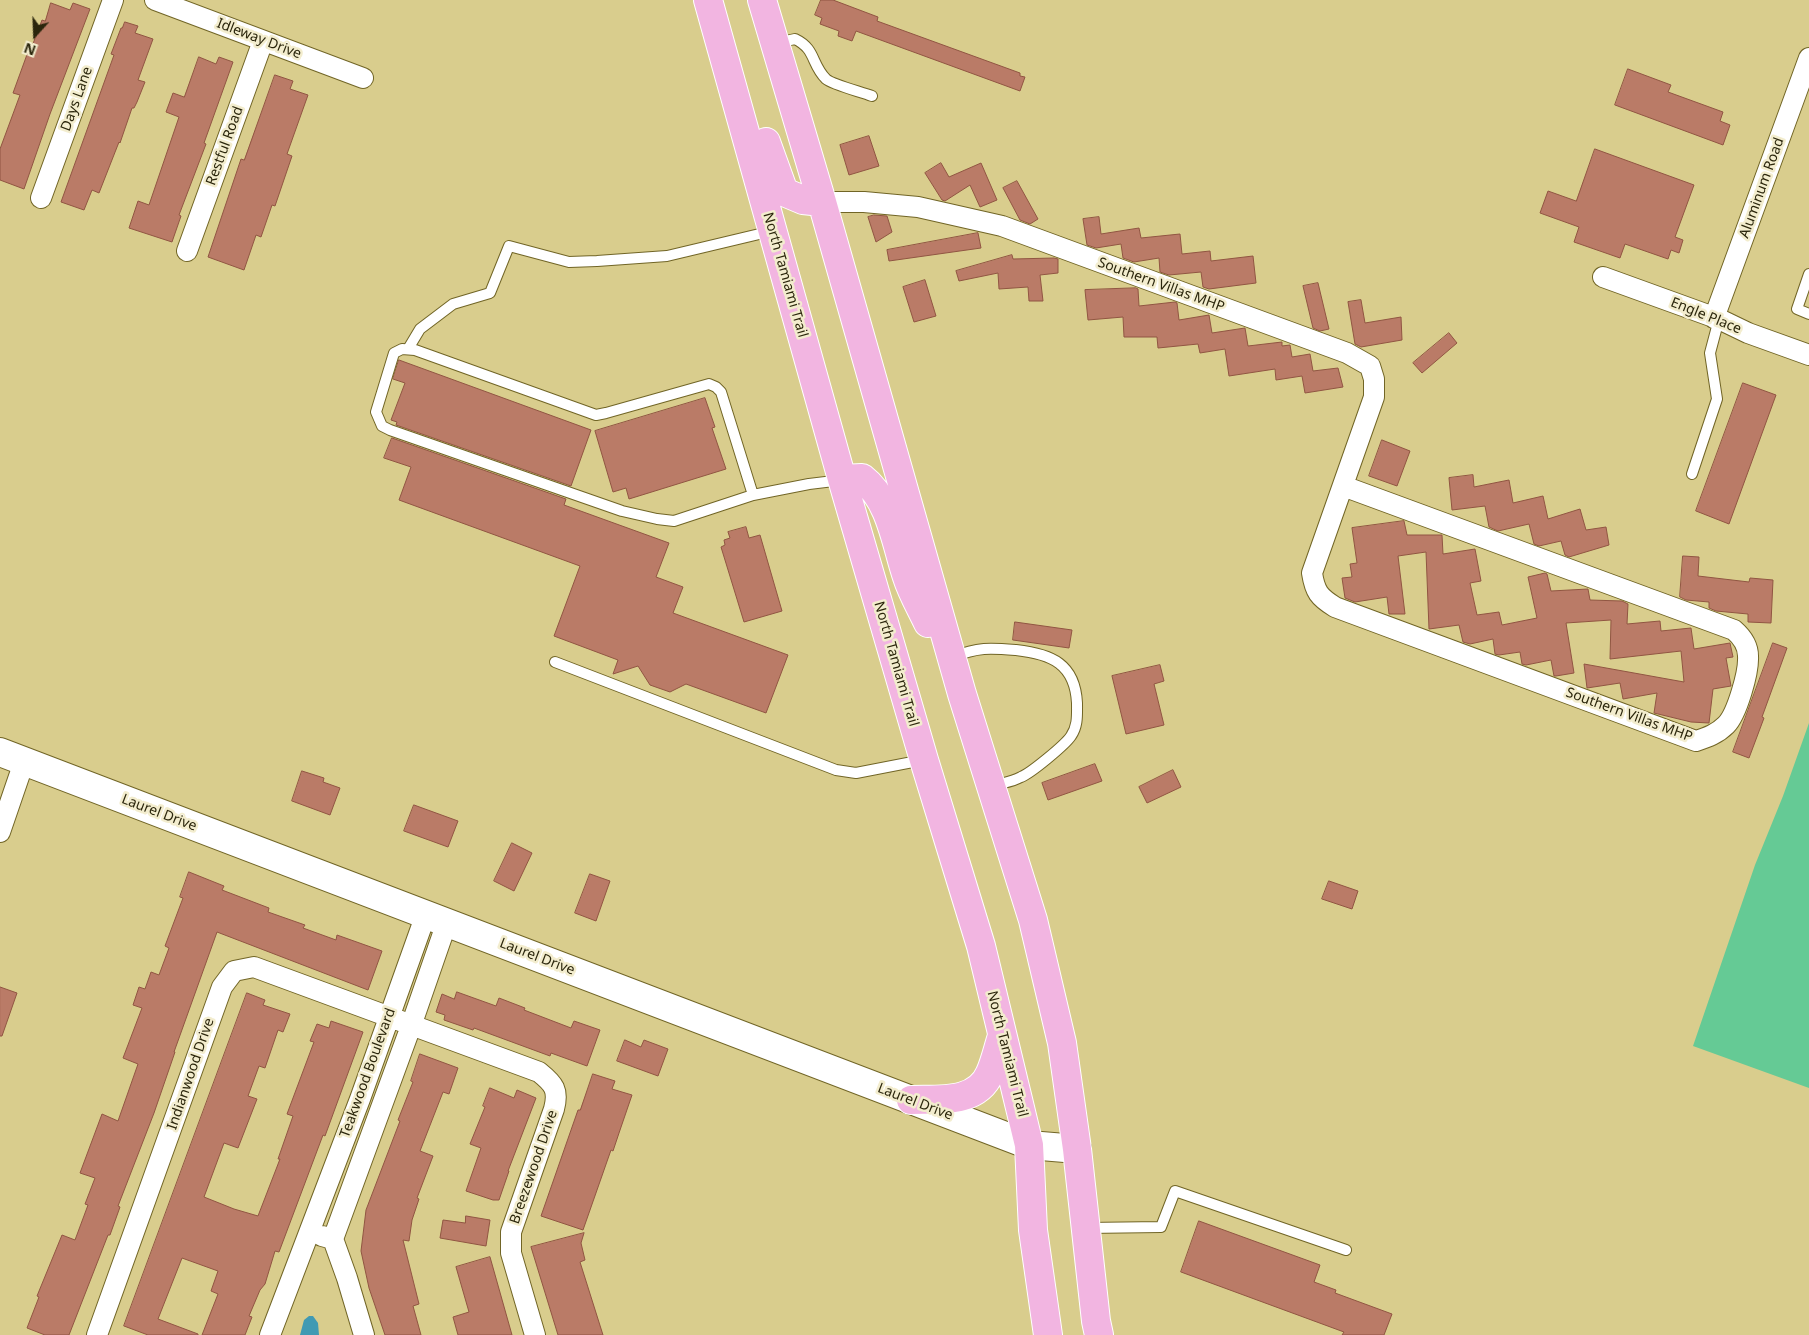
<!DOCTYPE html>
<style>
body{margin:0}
#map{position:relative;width:1809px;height:1335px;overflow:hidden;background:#d9cd8d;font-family:"Noto Sans",sans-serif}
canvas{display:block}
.north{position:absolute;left:10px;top:10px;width:50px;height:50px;-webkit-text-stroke:4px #f3edce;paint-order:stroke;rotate:200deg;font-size:14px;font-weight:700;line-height:20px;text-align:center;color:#2b260c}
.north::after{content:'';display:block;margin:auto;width:18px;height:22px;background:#2b260c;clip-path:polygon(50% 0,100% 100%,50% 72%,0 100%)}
</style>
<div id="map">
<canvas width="1809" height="1335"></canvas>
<div class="north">N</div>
</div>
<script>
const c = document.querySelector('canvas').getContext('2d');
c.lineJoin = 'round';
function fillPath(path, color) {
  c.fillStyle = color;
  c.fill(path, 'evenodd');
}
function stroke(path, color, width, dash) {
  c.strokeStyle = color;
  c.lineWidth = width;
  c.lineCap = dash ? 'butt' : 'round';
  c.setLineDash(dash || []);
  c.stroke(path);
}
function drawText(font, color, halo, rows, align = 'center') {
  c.font = font + ' "Noto Sans",sans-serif';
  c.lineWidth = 5;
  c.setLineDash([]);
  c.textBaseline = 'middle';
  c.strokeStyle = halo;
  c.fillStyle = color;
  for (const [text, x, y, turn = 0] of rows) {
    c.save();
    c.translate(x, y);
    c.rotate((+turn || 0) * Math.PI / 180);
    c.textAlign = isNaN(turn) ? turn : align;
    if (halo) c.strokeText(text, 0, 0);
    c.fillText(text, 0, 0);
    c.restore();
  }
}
fillPath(new Path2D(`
 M1809,723V1088L1693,1046L1755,865L1783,796Z`), '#65ca95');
fillPath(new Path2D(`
 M309,1316H313L318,1323L319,1335H300L304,1320Z`), '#419ab3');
const building = new Path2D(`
 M821,0H833L878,17L877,21L1020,73V76L1025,77L1020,91L856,31L852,41L838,36L839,31L820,24L822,18L815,15Z
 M51,3L70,10L73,3L90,9L50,114L24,189L0,180V149L20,95L13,93L29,49H31L42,20L45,21Z
 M125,22L138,26L135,33L153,39L138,80L145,82L137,102L134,108H132L120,143L119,142L99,193L92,190L84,210L61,202L114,55L111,54L121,28H122Z
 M199,57L216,64L219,57L233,62L204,143L206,144L179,215L181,216L172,242L129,228L138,201L149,205L179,117L166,112L173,93L184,97Z
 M1628,69L1671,85L1668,92L1723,112L1720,121L1730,125L1723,145L1615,105Z
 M275,75L293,81L290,89L308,95L287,154L292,156L275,206L272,205L261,237L256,235L244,270L208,257L241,159L244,160Z
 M869,136L879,166L849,175L840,145Z
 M1595,149L1694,185L1675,237L1683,240L1679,253L1671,250L1668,259L1625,244L1620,258L1574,242L1579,227L1540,213L1548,191L1576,201Z
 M941,163L949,177L981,163L997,200L980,207L970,185L945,201L942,200L925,173Z
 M1017,181L1038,219L1030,224L1020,220L1003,188Z
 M874,215L887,216L892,232L876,242L868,217Z
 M1099,217L1101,234L1139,228L1141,238L1180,234L1182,254L1210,251L1211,261L1253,256L1256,283L1209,289L1203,287L1201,272L1169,275L1160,272L1159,258L1134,262L1123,258L1121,244L1096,248L1087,245L1083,219Z
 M978,233L981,248L889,261L887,250Z
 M1012,255L1013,259L1054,258L1058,259V273L1040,275L1043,301H1029L1028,287L999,289L998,273L959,281L956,271Z
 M925,280L936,316L914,322L903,287Z
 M1318,283L1329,329L1320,331L1313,328L1303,286Z
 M1136,288L1138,289L1139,306L1175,302L1177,303L1179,320L1209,315L1212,333L1245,328L1248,346L1282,342V346L1290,345L1292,357L1310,354L1313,371L1338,368L1343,387L1305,393L1302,376L1276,380L1275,369L1229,376L1225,349L1200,353L1198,344L1158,348L1157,337H1124L1123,317L1088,320L1085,290Z
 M1361,300L1365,323L1401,317L1402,340L1361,347L1355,344L1348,302Z
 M1449,333L1457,343L1422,373L1413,363Z
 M399,360L591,430L571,486L396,425L397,422L391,420L405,383L393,379Z
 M1743,383L1776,395L1729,524L1696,511Z
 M705,398L715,427L712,428L726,469L629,499L626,488L613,492L595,431Z
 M392,438L566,499L564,505L669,543L656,577L683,587L673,613L788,655L766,713L686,684L670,692L650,685L638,666L613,674L618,660L554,636L580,566L399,500L411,467L384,458Z
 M1382,440L1410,451L1397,486L1369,476Z
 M1473,475L1474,487L1509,480L1513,503L1543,496L1548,519L1580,509L1586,530L1606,527L1609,545L1569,557L1565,555L1561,541L1539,546L1534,544L1529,524L1498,531L1489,527L1485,506L1452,510L1449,478Z
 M1404,521L1407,535H1442L1443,554L1475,549L1481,581L1470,583L1477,615L1499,612L1502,625L1537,618L1528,577L1545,573L1547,574L1551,591L1588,589L1590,600L1622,601L1628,604L1627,624L1660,621L1661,631L1691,628L1694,649L1730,643L1733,657L1726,658L1731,686L1713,689L1709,723L1691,722L1654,713L1657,693L1623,699L1620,683L1587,688L1584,664L1684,682L1681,651L1610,659L1611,620L1566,623L1574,673L1556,676H1554L1551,660L1526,665L1522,664L1520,652L1499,655L1495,654L1493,639L1470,644L1463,642L1459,625L1429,629L1426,552L1398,556L1405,614H1389L1387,597L1355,602L1345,598L1342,578L1352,577L1350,564L1357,563L1352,528Z
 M746,527L749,538L760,535L782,611L744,622L721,547L725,545L724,540L730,538L728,532Z
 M1683,556L1699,557L1698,576L1749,582L1750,578L1773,580L1771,623L1748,622V614L1716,611L1709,608V602L1686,600L1680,597Z
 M1015,622L1072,630L1069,648L1013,640Z
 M1773,643L1787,648L1762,717L1764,718L1749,758L1733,752Z
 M1160,665L1164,681L1154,684L1164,725L1126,734L1112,676Z
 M1095,764L1102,781L1048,800L1042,783Z
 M1173,770L1181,787L1147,803L1139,787Z
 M302,771L324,778L323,782L340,788L330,815L292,801Z
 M414,805L458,821L448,847L404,831Z
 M512,843L532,853L514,891L494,881Z
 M189,872L224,886L222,890L269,908L268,912L305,925L303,928L336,940L337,935L382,951L368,990L217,932L174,1052H175L154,1113L118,1206L120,1207L110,1235H108L69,1335H45L27,1328L39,1297L37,1296L62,1235L75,1240L88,1205L85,1204L95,1178L80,1173L102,1114L118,1121L138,1064L123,1058L142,1008L133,1005L139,987L145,989L151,972L159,975L169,948L165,946L183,898L180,897Z
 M590,874L610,881L596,921L575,913Z
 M1329,881L1358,891L1352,909L1322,899Z
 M0,987L17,993L2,1036H0Z
 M457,992L496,1006L499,998L525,1008L524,1010L571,1028L574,1021L600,1030L587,1066L551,1053L550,1056L474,1028L473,1030L444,1020L445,1015L436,1012L442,994L454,999Z
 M247,993L265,1000L263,1005L290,1014L283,1032L278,1030L265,1068L259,1066L248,1096L257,1099L238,1148L224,1143L204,1197L234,1209L258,1216L280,1159H278L293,1116L287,1114L314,1042L310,1041L317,1024L329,1028L331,1021L363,1032L325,1136L323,1135L279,1252L275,1251L265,1284L260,1290L249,1316L252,1317L245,1335H202L218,1294L211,1291L218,1271L182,1258L158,1319L198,1334V1335H148L124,1326Z
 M625,1040L641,1047L644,1040L668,1049L658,1076L617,1061Z
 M420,1054L458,1068L449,1094L443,1092L420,1151L433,1156L417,1198L419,1199L412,1220L409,1241L403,1240L419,1304L413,1306L421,1335H385L369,1288L361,1251L366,1210L400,1121L398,1120L413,1082L411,1081Z
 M593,1074L615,1081L612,1089L632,1095L619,1133L613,1151L611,1150L583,1230L541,1216L578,1110H580Z
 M490,1088L514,1098L517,1090L536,1098L508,1171H509L499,1200H493L466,1191L481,1148L470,1144L485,1107L483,1106Z
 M466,1216L490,1220L486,1246L440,1238L443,1220L465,1223Z
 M1199,1221L1320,1265L1314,1282L1336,1290L1335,1293L1392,1314L1384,1335H1342L1344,1332L1181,1272Z
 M584,1233L581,1243L585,1260L580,1262L603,1335H558L531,1247Z
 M490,1257L512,1335H458L453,1317L469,1312L456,1267Z`);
fillPath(building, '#ba7b67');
stroke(building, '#905542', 1);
const lane = new Path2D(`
 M776,43L795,39C816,49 811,64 826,79C833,85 862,92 872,96
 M1809,274L1797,309L1809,314
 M408,349L420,329L453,304L490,293L509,246L569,262L597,261L667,256L772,231
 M1692,474L1717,399L1710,353L1719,319
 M753,495L721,392L716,387L709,384L606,413L596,415L415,350L402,349L394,353L376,412L382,426L390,430L622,511L657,519L674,521L753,495L809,484L842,480
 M953,657C978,647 990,648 1016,650C1052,654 1075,664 1077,703C1077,715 1078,726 1071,736C1065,745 1031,773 1021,777C1012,782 1002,783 992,786
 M555,662L836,770L856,773L923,760
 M1086,1228L1161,1227L1175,1191L1346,1250`);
const street = new Path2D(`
 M155,0L363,78
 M41,198L113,0
 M822,202H864L918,207L1002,226L1347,353L1370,366L1374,379V397L1312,573C1315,592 1319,597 1335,607L1696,741C1708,737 1717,734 1726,725C1737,714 1749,672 1748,656C1748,645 1742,637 1734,630L1343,486
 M187,251L263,41
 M1603,277L1719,319L1748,333L1809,355
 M1714,318L1809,58
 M0,832L24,762
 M322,1236L333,1239L347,1278L364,1335
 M333,1239L411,1026L447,922
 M97,1335L222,987L234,971L254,967L539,1072C554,1084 559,1090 554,1109L511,1232V1253L535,1335
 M270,1335L360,1099L426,914`);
const secondary = new Path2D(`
 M0,752L1029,1145L1077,1149`);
const primary = new Path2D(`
 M708,0L842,479L924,760L981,946L1029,1145L1033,1230L1048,1335
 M762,0L822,202L962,694L1033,920L1062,1043L1077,1149L1096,1321L1099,1335
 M766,142L784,192L803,200L822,202
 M842,479L862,478C891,500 896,545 907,577C912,593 921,608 928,623
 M911,1100C939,1099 977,1104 990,1073C995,1062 998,1048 1002,1036`);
stroke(lane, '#716526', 12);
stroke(street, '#716526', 22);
stroke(secondary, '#716526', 30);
stroke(primary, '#fff', 30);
stroke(lane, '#fff', 10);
stroke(street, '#fff', 20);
stroke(secondary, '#fff', 28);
stroke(primary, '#f2b5e1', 28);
drawText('14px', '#2b260c', '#f3edce', [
 ["Idleway Drive",259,39,21],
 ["Days Lane",77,99,-70],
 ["Restful Road",225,146,-70],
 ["Aluminum Road",1762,188,-70],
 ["North Tamiami Trail",785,275,74],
 ["Southern Villas MHP",1161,285,20],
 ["Engle Place",1706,316,22],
 ["North Tamiami Trail",896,664,74],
 ["Southern Villas MHP",1629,715,20],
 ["Laurel Drive",159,813,21],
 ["Laurel Drive",537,957,21],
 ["North Tamiami Trail",1007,1054,76],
 ["Teakwood Boulevard",368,1073,-70],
 ["Indianwood Drive",191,1074,-71],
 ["Laurel Drive",915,1102,21],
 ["Breezewood Drive",534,1167,-71]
]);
</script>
